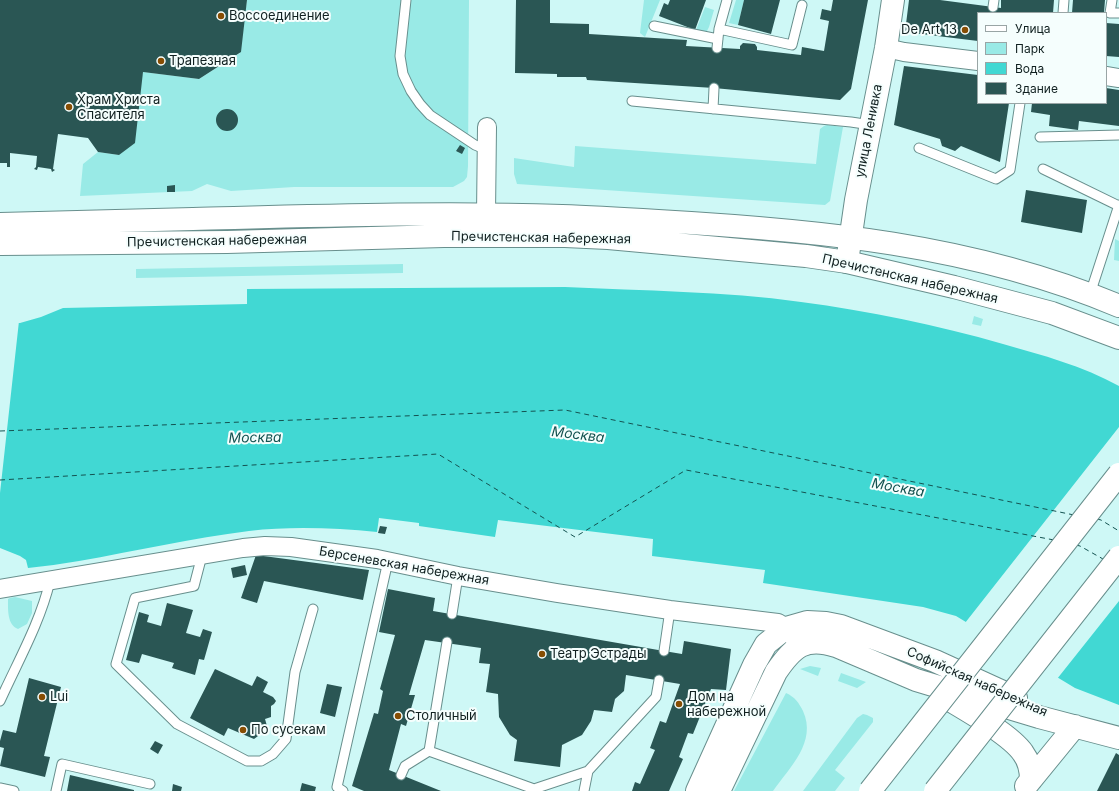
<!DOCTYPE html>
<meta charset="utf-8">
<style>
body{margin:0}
#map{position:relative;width:1119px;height:791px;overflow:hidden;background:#cef8f6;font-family:Inter,sans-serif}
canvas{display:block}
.legend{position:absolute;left:977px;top:12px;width:130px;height:92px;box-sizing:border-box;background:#f5fefd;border:1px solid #99a5a5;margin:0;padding:5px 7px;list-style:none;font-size:12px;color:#102020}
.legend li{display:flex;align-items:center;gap:8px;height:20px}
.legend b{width:20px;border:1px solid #99a5a5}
</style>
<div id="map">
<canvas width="1119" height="791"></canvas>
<ul class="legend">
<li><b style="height:5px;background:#fff"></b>Улица</li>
<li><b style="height:11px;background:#99eae6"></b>Парк</li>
<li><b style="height:11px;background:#41d8d3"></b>Вода</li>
<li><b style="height:11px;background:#2a5654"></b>Здание</li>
</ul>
</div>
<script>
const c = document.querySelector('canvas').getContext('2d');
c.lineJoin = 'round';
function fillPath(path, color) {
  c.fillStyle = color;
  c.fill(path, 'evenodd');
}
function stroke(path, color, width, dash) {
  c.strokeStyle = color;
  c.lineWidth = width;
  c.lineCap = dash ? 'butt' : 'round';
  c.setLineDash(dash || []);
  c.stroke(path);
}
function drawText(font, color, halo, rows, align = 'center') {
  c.font = font + ' Inter,sans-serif';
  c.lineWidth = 4;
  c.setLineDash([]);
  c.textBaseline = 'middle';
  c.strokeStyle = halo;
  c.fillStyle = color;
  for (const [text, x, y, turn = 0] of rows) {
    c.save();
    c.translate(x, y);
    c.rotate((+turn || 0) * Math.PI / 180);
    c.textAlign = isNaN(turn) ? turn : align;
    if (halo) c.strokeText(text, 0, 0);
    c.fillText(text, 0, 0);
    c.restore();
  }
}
fillPath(new Path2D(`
 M247,0H469L468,166L467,177L464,181L453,187H294L231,191L207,184L192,191L80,196L83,164L98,152L119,155L143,72L199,79L240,53Z
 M644,0H660L645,37L640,33Z
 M736,0H744L738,25L729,23Z
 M705,7L714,10L709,27L707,31L702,32L696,30Z
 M827,125L843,127L830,201L825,205L517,184L514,174V158L574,167L575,146L816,164L820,129L824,126Z
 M1115,239L1119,241V261L1114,260Z
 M403,264V273L136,278V269Z
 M974,316L983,319L981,326L972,324Z
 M15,597L32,601V613L27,624L18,629C7,625 8,609 8,599L10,598Z
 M810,666L821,668L818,676L800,669Z
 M841,673L866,682L857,688L838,681Z
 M786,693C795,697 799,703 803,711C817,742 790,767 773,791H734Z
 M863,714L867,715L873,718V722L835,770L845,778L835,791H803L857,718Z`), '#99eae6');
fillPath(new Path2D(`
 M565,287C644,291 723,291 801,302C869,311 937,325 1003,344C1042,355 1083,366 1119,386V705L1075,688L956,616L923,607L763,583L765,570L652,556L653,539L498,520L495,537L419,526V523L379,518L377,532C335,528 292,526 249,531C192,538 136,551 79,561C62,564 45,566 28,568L26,560L20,556L0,548V323H20L41,317L63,308L247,304V289Z`), '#41d8d3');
fillPath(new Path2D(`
 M0,321H19L0,493Z
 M1119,427V601L1057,679L965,623Z`), '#cef8f6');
stroke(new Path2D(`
 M0,431L565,410L1074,515
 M0,480L438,454L575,537L686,470L1054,540
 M1097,519L1101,520L1119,531
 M1076,545L1080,546L1103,559`), '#145351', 1, [5, 4]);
fillPath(new Path2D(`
 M0,0H247L241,52L199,79L143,72L135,143L119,155L98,152L88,138L58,134L53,169L55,170L52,172L51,169L38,167L37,170L34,169L36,167L37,156L10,153V167H7V163H0Z
 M516,0H550V23L589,24V34L687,40L686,46L740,49V46L743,43L755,44L757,47V50L801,55L802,47L824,51L829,21L820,19L822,9L831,11L833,0H868L851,89L840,100L714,88L587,80L586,77H557V74L515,73Z
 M670,0H706L695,30L659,16L664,3L668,5Z
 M744,0H780L771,34L738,25Z
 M909,0H940L1001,8V0H1054L1053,13H978V41L905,32Z
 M1073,0H1105L1104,13H1072Z
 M1106,23L1119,24V57L1106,56Z
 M904,66L978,75V103H1009L1000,162L961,146L955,151L942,146L940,139L894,125Z
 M1106,88L1119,90V126L1079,121L1078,130L1049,126L1050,115L1031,112L1032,103H1106Z
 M216 120a11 11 0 1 1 22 0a11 11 0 1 1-22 0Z
 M460,145L465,148L462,154L456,151Z
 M175,185V192H167V186Z
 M1026,190L1087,200L1082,233L1021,222Z
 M380,526L387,527L385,534L378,533Z
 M256,555L369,570L363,600L264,581L257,603L241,598Z
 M245,565L247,575L233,578L231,568Z
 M388,589L435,598L433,611L664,651L682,654L684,641L731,649L726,690L711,689L693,734L688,733L679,757L683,759L669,791H632L635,782L640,784L655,750L650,748L660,721L666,723L680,684L626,675L624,691L615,699L612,712L594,710L591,721L582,735L562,745L560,767L514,761L517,740L510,735L499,717L498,694L486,692L490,664L479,663L481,648L425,640L409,695H415L406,726L401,724L389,770L441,791H364L352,786L374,713L378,714L383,691L380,689L395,635L379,632Z
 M167,603L193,610L186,633L200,637L203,629L212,632L204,660L199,659L195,675L172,668L174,663L142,654L139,663L126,660L139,612L149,615L147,622L161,626Z
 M215,669L252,686L257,676L268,682L263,692L273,697L276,701L274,704L271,706V717L265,719L267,726L261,730L258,736L254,739L228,728L224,736L190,718Z
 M29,678L61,687L44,756L50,757L45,777L0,766L4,748L0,747V741L3,730L16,733Z
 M327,684L342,687L335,717L320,713Z
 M155,741L163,745L158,754L150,749Z
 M1116,753L1119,755V791H1097Z
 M70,775L134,790V791H67Z
 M302,783L316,787L315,791H300Z
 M173,784L182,787L181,791H172Z`), '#2a5654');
const service = new Path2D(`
 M406,0L400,56L403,74L411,91L420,104L430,115L475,145L487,150
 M1112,0L1110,13H1119
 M993,7L994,0
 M1063,13L1064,0
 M654,26L718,39
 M719,29L792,45L802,5
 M717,48L719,29L727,0
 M632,101L851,122L871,125
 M713,109L714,88
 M1040,137L1119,135
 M919,148L996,179L1010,170L1020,103
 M1043,169L1119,206
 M1090,294L1119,205
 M199,556L200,563L194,586L135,598L116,664L177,724L247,761H261L273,754L286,739L295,672L313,609
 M452,614L458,576
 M664,651L670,610
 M0,701C18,661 40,623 50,581
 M429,751L447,642
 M401,775L405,766L429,751L534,789L588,771
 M0,788L14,791
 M56,791L62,764L150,784
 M343,791L337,787L388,561
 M584,791L588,771L656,697L659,680`);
const minor = new Path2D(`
 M886,48L904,52L978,61
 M1106,76L1119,78
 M486,214L487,127
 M0,589L243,548L265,546L291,547L377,559L458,576L557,593L670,610L778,623L786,628L794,638`);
const tertiary = new Path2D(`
 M847,262L856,200L886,48L893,0`);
const secondary = new Path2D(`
 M0,224C64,222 129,221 193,219C316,216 439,212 562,216C594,217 626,219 658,221C816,230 972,244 1119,306
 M0,244L227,242L444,236H565L608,238L806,256L847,262L954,287L1052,313L1119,338
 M943,696C964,709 1010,734 1023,753C1029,761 1031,770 1031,780
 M1026,786L1075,726
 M697,791L754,665L766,644L786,628L807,622L826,623L841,626L935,661L1016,698
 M719,791L776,672C793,647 805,636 836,646L916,680L1039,717L1119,738`);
stroke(service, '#688f8d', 11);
stroke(minor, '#688f8d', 20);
stroke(tertiary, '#688f8d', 24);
stroke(secondary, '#688f8d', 24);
stroke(service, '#fff', 9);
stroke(minor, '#fff', 18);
stroke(tertiary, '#fff', 22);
stroke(secondary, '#fff', 22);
const primaryBridge = new Path2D(`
 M870,791L1119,474
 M935,791L1119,557`);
stroke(primaryBridge, '#688f8d', 24, []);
stroke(primaryBridge, '#fff', 22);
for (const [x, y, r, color] of [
 [221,16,4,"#874d03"],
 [965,30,4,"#874d03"],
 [161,61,4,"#874d03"],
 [69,107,4,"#874d03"],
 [542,654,4,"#874d03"],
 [42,697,4,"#874d03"],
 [679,704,4,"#874d03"],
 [398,716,4,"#874d03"],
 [243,730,4,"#874d03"]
]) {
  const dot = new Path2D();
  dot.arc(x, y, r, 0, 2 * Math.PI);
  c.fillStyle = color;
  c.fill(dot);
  stroke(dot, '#f5fefd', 1.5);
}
drawText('13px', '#102020', '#f5fefd', [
 ["Воссоединение",229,16],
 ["De Art 13",957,30,"right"],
 ["Трапезная",169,61],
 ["Храм Христа",77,100],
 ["Спасителя",77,115],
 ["Театр Эстрады",550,654],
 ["Lui",50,697],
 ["Дом на",687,697],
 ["набережной",687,712],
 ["Столичный",406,716],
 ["По сусекам",251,730]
], 'left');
drawText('13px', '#102020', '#f5fefd', [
 ["улица Ленивка",869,131,-79],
 ["Пречистенская набережная",541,238,1],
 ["Пречистенская набережная",217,241,-1],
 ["Пречистенская набережная",910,279,13],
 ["Берсеневская набережная",404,566,10],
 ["Софийская набережная",977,682,24]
]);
drawText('italic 14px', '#145351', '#f5fefd', [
 ["Москва",578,435,7],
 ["Москва",255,438,-1],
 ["Москва",898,488,10]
]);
</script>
